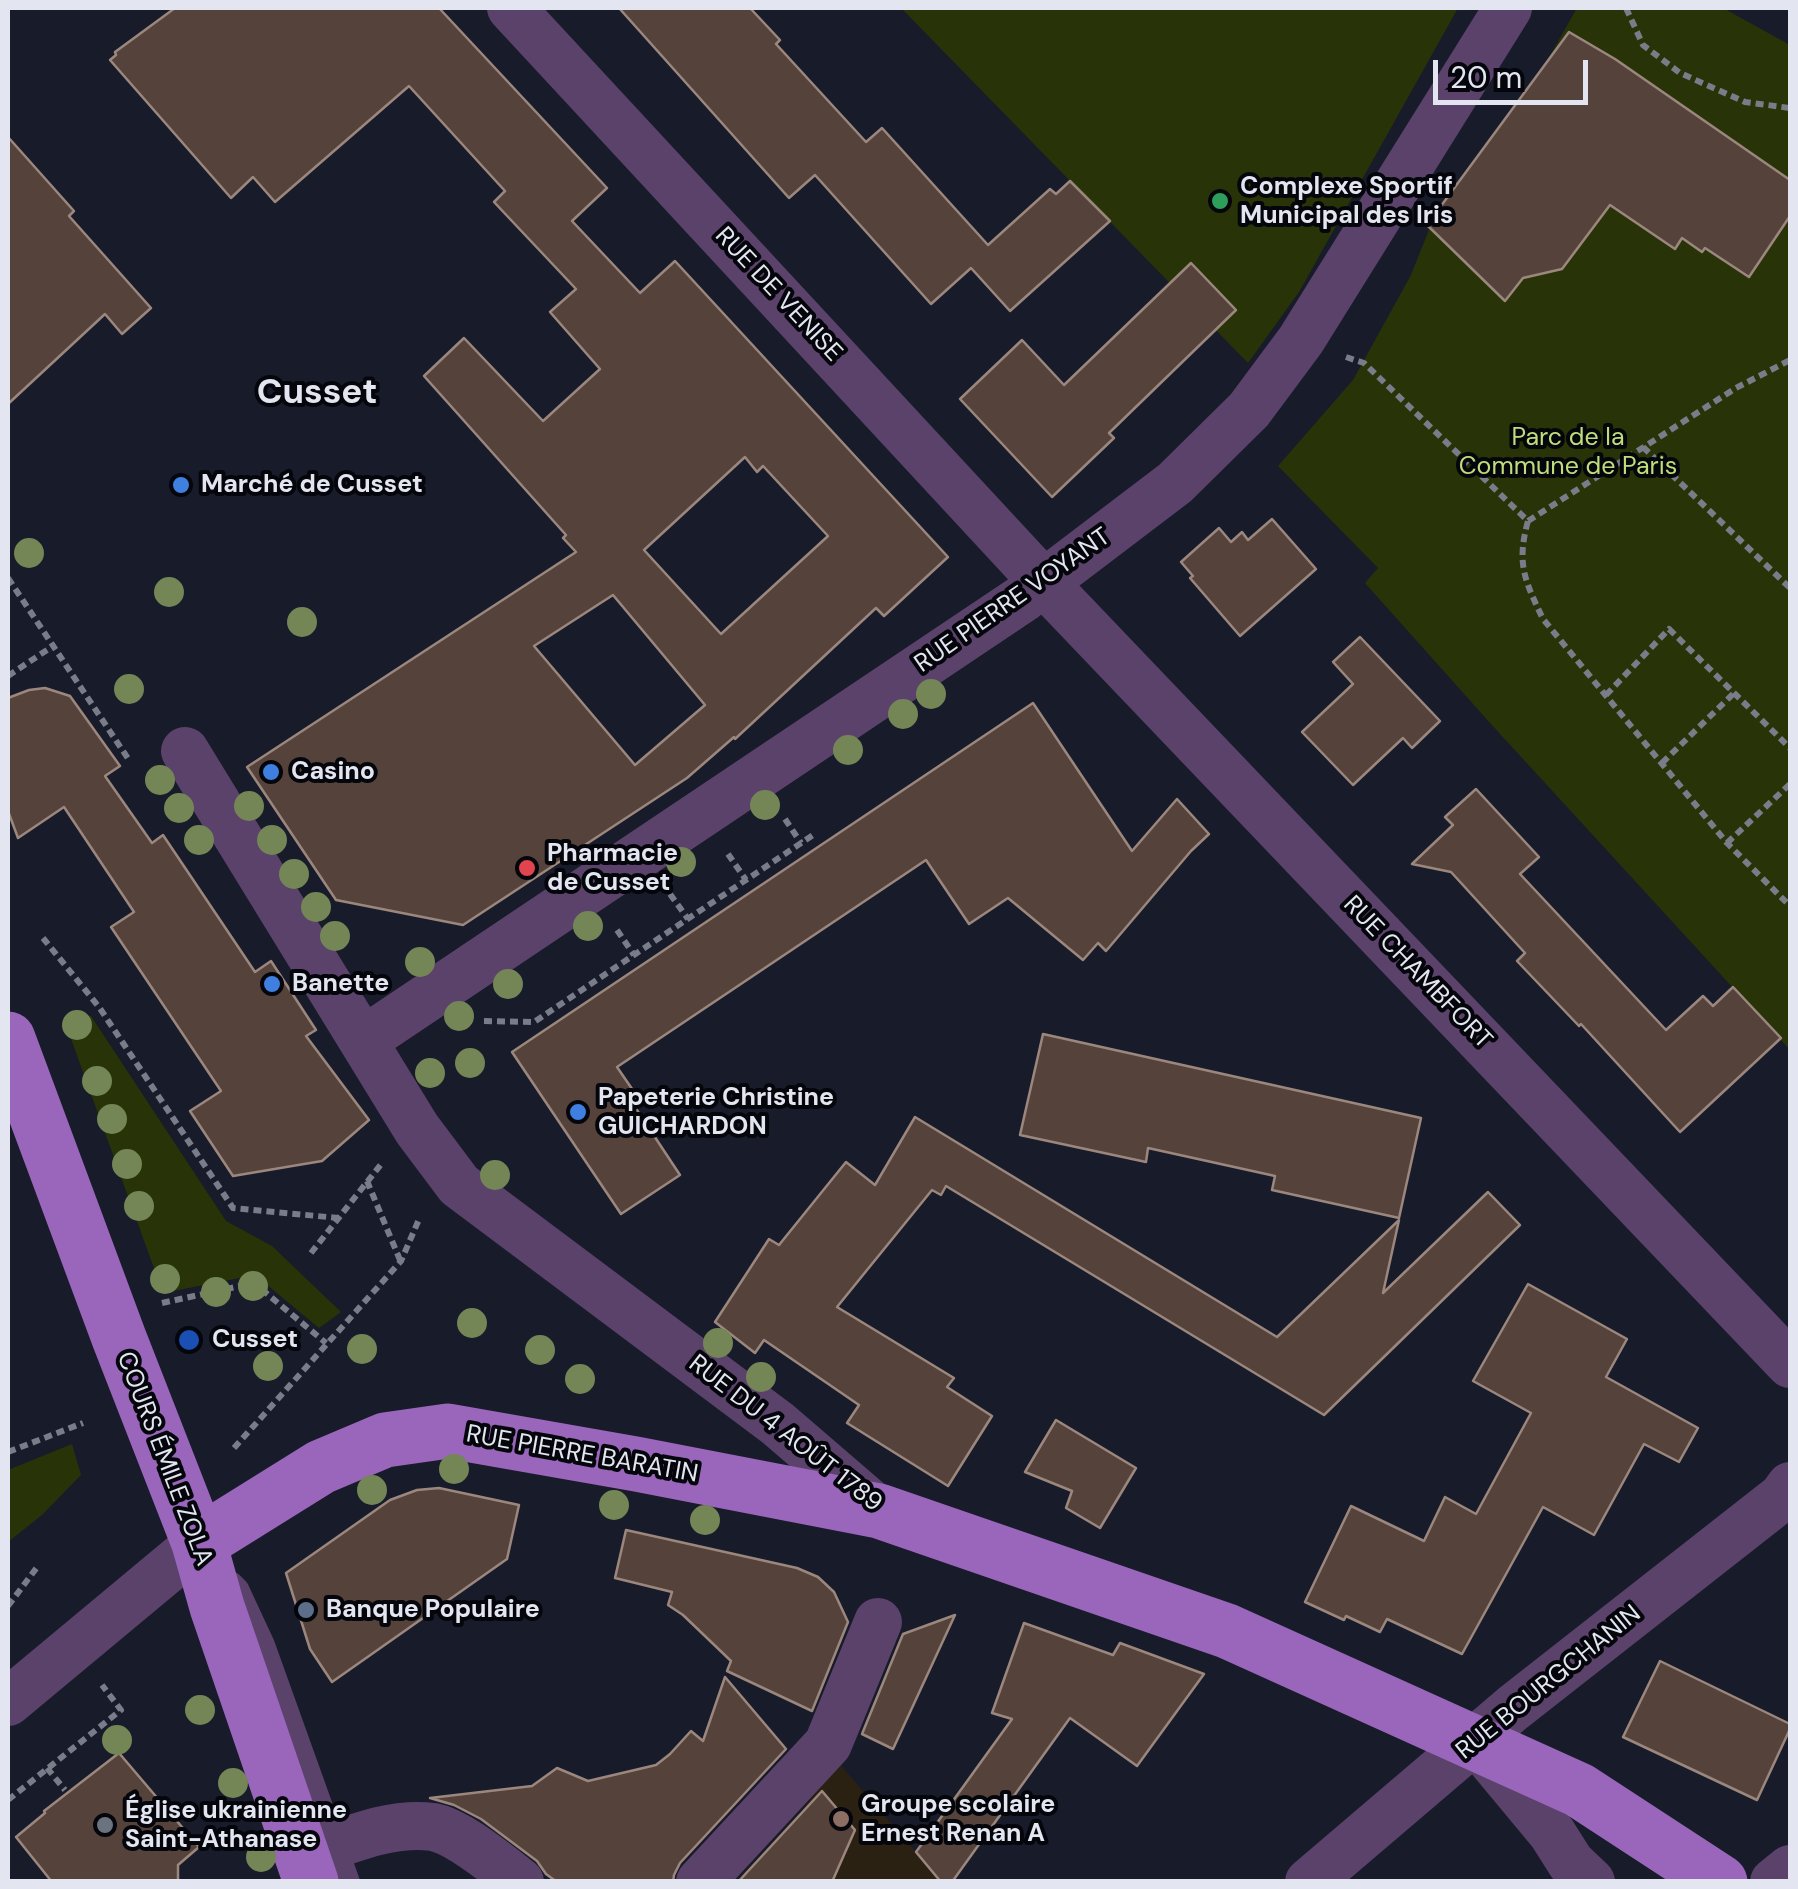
<!DOCTYPE html>
<meta charset="utf-8">
<style>
body{margin:0}
#map{position:relative;width:1798px;height:1889px;overflow:hidden;background:#181b29;font-family:"DM Sans",sans-serif}
canvas{display:block}
.frame{position:absolute;inset:0;border:10px solid #e3e6f0;pointer-events:none}
.scale{position:absolute;left:1433px;top:60px;width:155px;height:45px;box-sizing:border-box;border:5px solid #e3e6f0;border-top:0;padding-left:12px;font-size:30px;line-height:35px;white-space:nowrap;color:#e3e6f0;-webkit-text-stroke:8px #05060c;paint-order:stroke}
</style>
<div id="map">
<canvas width="1798" height="1889"></canvas>
<div class="frame"></div>
<div class="scale">20 m</div>
</div>
<script>
const c = document.querySelector('canvas').getContext('2d');
c.lineJoin = 'round';
function fillPath(path, color) {
  c.fillStyle = color;
  c.fill(path, 'evenodd');
}
function stroke(path, color, width, dash) {
  c.strokeStyle = color;
  c.lineWidth = width;
  c.lineCap = dash ? 'butt' : 'round';
  c.setLineDash(dash || []);
  c.stroke(path);
}
function drawText(font, color, halo, rows, align = 'center') {
  c.font = font + ' "DM Sans",sans-serif';
  c.lineWidth = 8;
  c.setLineDash([]);
  c.textBaseline = 'middle';
  c.strokeStyle = halo;
  c.fillStyle = color;
  for (const [text, x, y, turn = 0] of rows) {
    c.save();
    c.translate(x, y);
    c.rotate((+turn || 0) * Math.PI / 180);
    c.textAlign = isNaN(turn) ? turn : align;
    if (halo) c.strokeText(text, 0, 0);
    c.fillText(text, 0, 0);
    c.restore();
  }
}
fillPath(new Path2D(`
 M838,1762L941,1881L736,1882L803,1809Z`), '#2b2112');
fillPath(new Path2D(`
 M901,8H1458L1299,292L1248,363Z
 M1577,8H1723L1790,45V1050L1490,723L1365,583L1378,568L1278,466L1353,380L1411,275L1434,217L1543,68Z
 M91,1016L226,1221L272,1246L341,1312L319,1328L255,1275L163,1293L66,1025Z
 M72,1444L81,1475L42,1515L8,1542V1470Z`), '#283407');
const building = new Path2D(`
 M175,8H439L607,188L572,221L640,293L675,261L948,557L884,616L876,608L735,739L734,737L687,778L463,925L336,900L247,767L576,552L563,538L566,535L424,376L464,338L543,421L600,369L550,312L576,289L494,202L505,191L409,86L275,202L253,177L231,198L110,60L116,55L115,52ZM745,457L757,472L763,466L828,536L721,634L644,550ZM613,595L705,705L635,765L534,646Z
 M619,8H750L780,40L776,44L866,142L882,128L988,245L1050,189L1056,194L1070,181L1110,221L1010,311L971,268L931,304L815,175L789,198Z
 M1569,32L1615,59L1790,180V216L1749,277L1705,248L1702,252L1682,238L1675,249L1610,205L1562,269L1523,278L1505,301L1427,225Z
 M8,137L74,211L69,216L151,308L122,334L105,314L8,404Z
 M1191,263L1236,310L1109,433L1114,438L1052,497L960,399L1022,340L1064,385Z
 M1272,519L1316,569L1240,636L1190,578L1193,576L1181,562L1219,528L1231,542L1242,532L1248,540Z
 M1360,637L1440,721L1412,748L1403,738L1353,785L1302,732L1353,684L1333,662Z
 M45,688L70,696L120,766L105,776L152,843L163,835L255,972L271,961L316,1030L306,1036L369,1120L322,1161L233,1176L190,1111L221,1091L111,927L134,912L64,807L18,838L8,811V698L29,690Z
 M1033,703L1132,851L1177,799L1209,834L1191,851L1106,951L1098,943L1083,960L1008,898L969,924L926,860L617,1067L641,1102L635,1107L680,1175L621,1214L512,1052Z
 M1476,789L1539,857L1520,874L1666,1030L1703,996L1713,1006L1733,987L1781,1038L1680,1132L1581,1024L1579,1026L1517,961L1525,953L1451,872L1412,864L1453,825L1445,817Z
 M1043,1034L1421,1118L1399,1218L1272,1190L1275,1176L1148,1148L1146,1162L1020,1135Z
 M915,1117L1277,1337L1399,1220L1383,1293L1488,1192L1520,1225L1324,1415L946,1186L941,1195L932,1190L837,1307L954,1378L947,1387L992,1416L948,1486L847,1423L859,1405L764,1340L755,1353L715,1322L769,1239L779,1245L846,1162L875,1185Z
 M1528,1284L1627,1339L1606,1377L1698,1428L1679,1462L1644,1444L1594,1535L1543,1507L1462,1654L1387,1619L1380,1632L1346,1616L1344,1620L1305,1602L1351,1506L1424,1541L1445,1497L1476,1514L1531,1413L1473,1381Z
 M1056,1420L1136,1468L1100,1528L1066,1508L1072,1491L1025,1472Z
 M439,1488L519,1505L507,1559L332,1682L310,1649L286,1573L390,1500L417,1490Z
 M626,1530L797,1568L818,1577L834,1592L848,1622L812,1711L727,1671L731,1661L683,1615L668,1605L672,1592L615,1578Z
 M955,1615L893,1749L862,1734L903,1634Z
 M1024,1623L1113,1655L1120,1643L1204,1674L1137,1766L1070,1718L952,1882H941L916,1852L1012,1719L992,1713Z
 M1660,1661L1790,1724V1729L1757,1800L1623,1737Z
 M725,1677L786,1749L680,1863L674,1875L673,1882H557L546,1874L537,1861L481,1819L454,1805L430,1798L532,1786L557,1768L588,1781L656,1765L670,1754L691,1731L703,1741Z
 M119,1753L199,1847L178,1865V1882H52L16,1837L45,1813L44,1811Z
 M822,1791L855,1830L832,1882H738Z`);
fillPath(building, '#55433b');
stroke(building, '#9b877e', 2.5);
stroke(new Path2D(`
 M1626,8L1643,45L1680,73L1745,102L1790,108
 M1346,357L1364,363L1528,521C1516,564 1525,581 1543,619L1727,843L1790,906
 M1643,447L1790,588
 M1528,521L1736,388L1790,360
 M8,578L129,760
 M8,676L53,646
 M1606,695L1669,629L1790,748
 M1662,763L1734,693
 M785,819L801,843
 M1727,843L1790,784
 M728,854L746,880
 M670,894L688,919
 M617,930L634,955
 M43,938L99,1007L233,1208L338,1218
 M484,1021L534,1022L816,833
 M367,1181L400,1260
 M311,1253L382,1163
 M162,1303L254,1283L326,1343
 M234,1448L401,1261L420,1217
 M8,1452L83,1423
 M8,1606L38,1566
 M47,1768L65,1790
 M8,1800L121,1710L102,1685`), '#797c89', 6, [8, 5]);
stroke(new Path2D(`
 M232,1583L238,1589L264,1645L349,1882`), '#5b426b', 22);
stroke(new Path2D(`
 M511,8L1044,583L1790,1364
 M185,751L417,1129L459,1185L778,1424L879,1511
 M364,1040L1025,597L1175,483L1249,410L1301,340L1508,8
 M8,1702L199,1543
 M1478,1744L1552,1833L1571,1863L1591,1882
 M302,1856C343,1843 388,1821 433,1827C457,1831 500,1866 520,1882
 M700,1882L828,1744L878,1622
 M1309,1882L1513,1708L1782,1497L1790,1486
 M1774,1882L1790,1869`), '#5b426b', 48);
stroke(new Path2D(`
 M8,1039L119,1338L199,1543L217,1607L311,1882
 M199,1543L321,1467L385,1440L448,1431L636,1464L879,1511L1227,1631L1579,1790L1720,1882`), '#9a66bb', 55);
c.fillStyle = '#748656';
for (const [x, y] of [
 [29,553],
 [169,592],
 [302,622],
 [129,689],
 [931,694],
 [903,714],
 [848,750],
 [160,780],
 [765,805],
 [249,806],
 [179,808],
 [199,840],
 [272,840],
 [681,862],
 [294,874],
 [316,907],
 [588,926],
 [335,936],
 [420,962],
 [508,984],
 [459,1016],
 [77,1025],
 [470,1063],
 [430,1073],
 [97,1081],
 [112,1119],
 [127,1164],
 [495,1175],
 [139,1206],
 [165,1279],
 [253,1286],
 [216,1292],
 [472,1323],
 [718,1343],
 [362,1349],
 [540,1350],
 [268,1366],
 [761,1377],
 [580,1379],
 [454,1469],
 [372,1490],
 [614,1505],
 [705,1520],
 [200,1710],
 [117,1740],
 [233,1783],
 [261,1857]
]) {
  c.beginPath();
  c.arc(x, y, 15, 0, 2 * Math.PI);
  c.fill();
}
for (const [x, y, r, color] of [
 [1220,201,10,"#2e9e5b"],
 [181,485,10,"#3f7fe0"],
 [271,772,10,"#3f7fe0"],
 [527,868,10,"#e0444e"],
 [272,984,10,"#3f7fe0"],
 [578,1112,10,"#3f7fe0"],
 [189,1340,12,"#1a4fb4"],
 [306,1610,10,"#5c6f8a"],
 [841,1819,10,"#8d6e63"],
 [105,1825,10,"#6b7280"]
]) {
  const dot = new Path2D();
  dot.arc(x, y, r, 0, 2 * Math.PI);
  c.fillStyle = color;
  c.fill(dot);
  stroke(dot, '#05060c', 4);
}
drawText('bold 25px', '#e3e6f0', '#05060c', [
 ["Complexe Sportif",1240,187],
 ["Municipal des Iris",1240,216],
 ["Marché de Cusset",201,485],
 ["Casino",291,772],
 ["Pharmacie",547,854],
 ["de Cusset",547,883],
 ["Banette",292,984],
 ["Papeterie Christine",598,1098],
 ["GUICHARDON",598,1127],
 ["Cusset",212,1340],
 ["Banque Populaire",326,1610],
 ["Groupe scolaire",861,1805],
 ["Ernest Renan A",861,1834],
 ["Église ukrainienne",125,1811],
 ["Saint-Athanase",125,1840]
], 'left');
drawText('25px', '#e3e6f0', '#05060c', [
 ["RUE DE VENISE",778,295,47],
 ["RUE PIERRE VOYANT",1013,601,-35],
 ["RUE CHAMBFORT",1417,973,46],
 ["RUE DU 4 AOÛT 1789",785,1434,38],
 ["RUE PIERRE BARATIN",582,1455,10],
 ["COURS ÉMILE ZOLA",164,1459,69],
 ["RUE BOURGCHANIN",1549,1683,-39]
]);
drawText('25px', '#bfde7b', '#05060c', [
 ["Parc de la",1568,438],
 ["Commune de Paris",1568,467]
]);
drawText('bold 35px', '#e3e6f0', '#05060c', [
 ["Cusset",317,394]
]);
</script>
